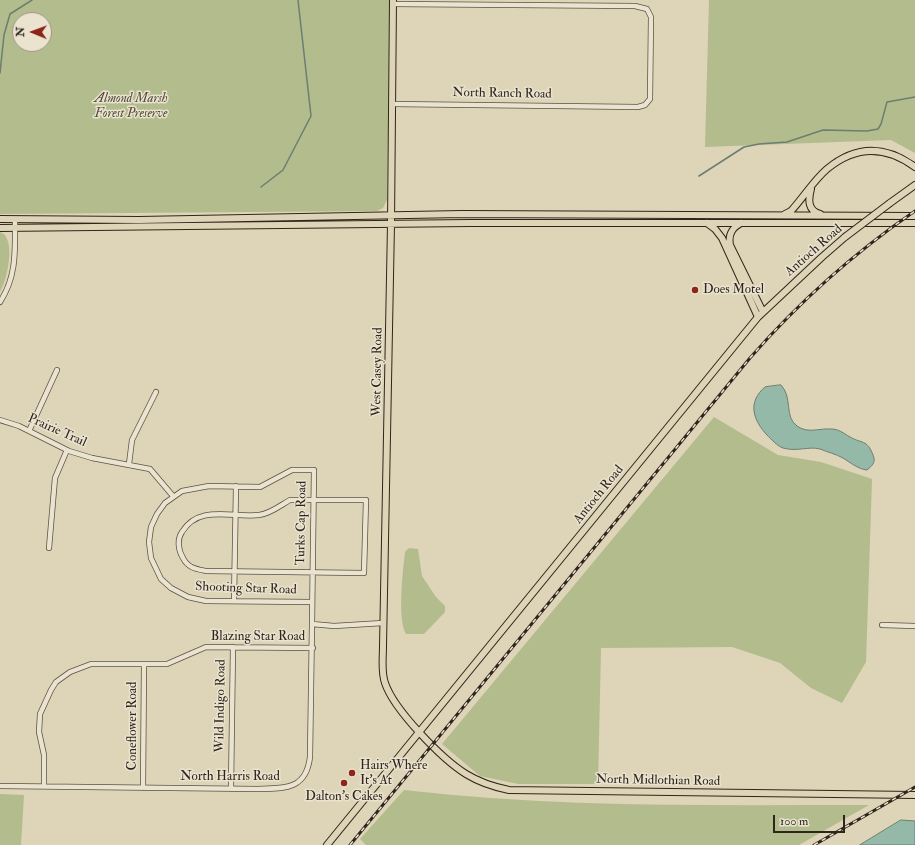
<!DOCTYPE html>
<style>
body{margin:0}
#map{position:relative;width:915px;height:845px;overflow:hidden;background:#ded4b7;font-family:"IM FELL Double Pica",serif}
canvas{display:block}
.north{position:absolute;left:12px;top:12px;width:40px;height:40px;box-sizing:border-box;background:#eae3d0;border:1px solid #a09788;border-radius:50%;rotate:271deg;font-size:11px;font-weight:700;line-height:16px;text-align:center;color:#30251c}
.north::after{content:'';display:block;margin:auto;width:14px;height:18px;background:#8f2418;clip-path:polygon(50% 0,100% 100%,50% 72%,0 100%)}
.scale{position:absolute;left:773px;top:815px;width:72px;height:18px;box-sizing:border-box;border:2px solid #30251c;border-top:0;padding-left:5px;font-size:12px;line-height:14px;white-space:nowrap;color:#30251c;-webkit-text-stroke:3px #eae3d0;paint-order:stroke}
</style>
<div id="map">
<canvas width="915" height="845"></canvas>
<div class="north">N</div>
<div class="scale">100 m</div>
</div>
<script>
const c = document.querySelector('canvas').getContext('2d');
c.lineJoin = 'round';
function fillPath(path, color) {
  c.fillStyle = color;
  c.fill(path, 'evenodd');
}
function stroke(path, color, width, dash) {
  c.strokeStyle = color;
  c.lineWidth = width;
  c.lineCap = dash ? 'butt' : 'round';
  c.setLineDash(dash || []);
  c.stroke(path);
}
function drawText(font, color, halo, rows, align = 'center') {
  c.font = font + ' "IM FELL Double Pica",serif';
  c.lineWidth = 3;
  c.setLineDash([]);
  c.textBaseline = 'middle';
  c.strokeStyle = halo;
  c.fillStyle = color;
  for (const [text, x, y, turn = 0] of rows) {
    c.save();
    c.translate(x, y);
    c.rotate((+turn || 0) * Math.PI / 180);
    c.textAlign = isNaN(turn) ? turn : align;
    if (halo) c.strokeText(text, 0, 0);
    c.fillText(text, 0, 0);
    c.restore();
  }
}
fillPath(new Path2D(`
 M0,0H390L387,200L383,208L377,211L0,214ZM20,20H44V44H20Z
 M709,0H915V153L891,140L705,147Z
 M0,232C17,237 7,281 0,292Z
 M714,417L778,455L821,462L872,479L866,662L842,703L811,688L780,663L732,647L601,648L598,784H518L480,776L442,744Z
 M409,548L418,549L422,576L436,597L445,606V612L424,634H406C397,619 403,570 405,552Z
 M404,790C558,808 714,805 869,805L799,845H366L360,839Z
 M0,794L24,795L21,845H0Z`), '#b3bc8d');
const water = new Path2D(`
 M781,385C793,397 784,417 797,426C808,434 819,428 831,429C839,429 843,433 850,437C862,444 867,439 873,455C876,462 873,465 867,470C858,469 851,463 843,458C836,454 827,452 820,449C809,446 797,452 783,448C777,446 771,439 767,435C753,420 747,402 765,387Z
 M901,820L915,821V845H860Z`);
fillPath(water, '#94b9a9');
stroke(water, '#6c7e71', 1);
stroke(new Path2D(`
 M0,73L4,35L10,14L32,0
 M699,176L744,147L759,144L787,142L823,130L867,131L878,129L881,124L887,102L915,97
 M261,187L283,170L311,116L298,0`), '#6c7e71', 1.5);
const minor = new Path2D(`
 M392,104L638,107L645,105L650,99L651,17L647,9L635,6L393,4
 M0,302C17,276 15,250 15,220
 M0,420L19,426L69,451L92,458L150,469L173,496
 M29,431L57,370
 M129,464L132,440L156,392
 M290,500H366L364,573L206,571C196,569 188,568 183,558C178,550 177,539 182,532C199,504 232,518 259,515C270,514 281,505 290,500Z
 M49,548L55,478L67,450
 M234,601L236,486
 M311,602L206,601L188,597L171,588L161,579L151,558L149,542L151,527L157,514L165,503L182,491L209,486L260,487L292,470H314L312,624
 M882,625L915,626
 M0,786L257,789C283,788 306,791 310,757L312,624L334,626L383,623
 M44,786V755L39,732L40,714L51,690L56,682L70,672L91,664H167L206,647L313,648
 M143,788L144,664
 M231,788L233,647`);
const major = new Path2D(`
 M393,0L391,224L383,646C383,658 381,672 385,683C394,710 442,759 466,774C479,782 494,787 509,790L915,795
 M811,189C808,200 808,211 820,214
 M890,203L915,185
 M785,214L791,211C803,198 814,180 827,169C856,145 885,145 915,167
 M0,219L139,220L462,214L915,216
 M707,223L715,229L722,238L758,317
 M741,223C732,228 728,234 730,245L763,312
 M0,228L470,223H915
 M327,845L758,317L822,257L845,237`);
stroke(minor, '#5c5143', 6);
stroke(major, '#30251c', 8);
stroke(minor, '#eae3d0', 4.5);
stroke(major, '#ded4b7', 6);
const rail = new Path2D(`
 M350,845L750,358C799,302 854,253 915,211
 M814,845L915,787`);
stroke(rail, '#30251c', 3);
stroke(rail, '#eae3d0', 1.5, [4.5]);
const majorBridge = new Path2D(`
 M845,237L890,203`);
stroke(majorBridge, '#30251c', 8, []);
stroke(majorBridge, '#ded4b7', 6);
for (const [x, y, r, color] of [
 [695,290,4,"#8f2418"],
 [352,773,4,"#8f2418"],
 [344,783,4,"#8f2418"]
]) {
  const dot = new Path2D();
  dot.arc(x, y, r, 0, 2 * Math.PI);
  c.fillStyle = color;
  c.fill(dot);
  stroke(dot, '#eae3d0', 1.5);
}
drawText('13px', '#30251c', '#eae3d0', [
 ["North Ranch Road",502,94,1],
 ["Antioch Road",814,251,-41],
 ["West Casey Road",378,372,-89],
 ["Prairie Trail",57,431,24],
 ["Antioch Road",599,495,-51],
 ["Turks Cap Road",302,523,-89],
 ["Shooting Star Road",246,589,2],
 ["Blazing Star Road",258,637],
 ["Wild Indigo Road",221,706,-89],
 ["Coneflower Road",133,726,-90],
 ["North Harris Road",230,777],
 ["North Midlothian Road",658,781,1]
]);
drawText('italic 13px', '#514b38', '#eae3d0', [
 ["Almond Marsh",131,99],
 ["Forest Preserve",131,114]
]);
drawText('13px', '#30251c', '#eae3d0', [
 ["Does Motel",703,290],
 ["Hairs Where",360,766],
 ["It's At",360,781],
 ["Dalton's Cakes",344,797,"center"]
], 'left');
</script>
